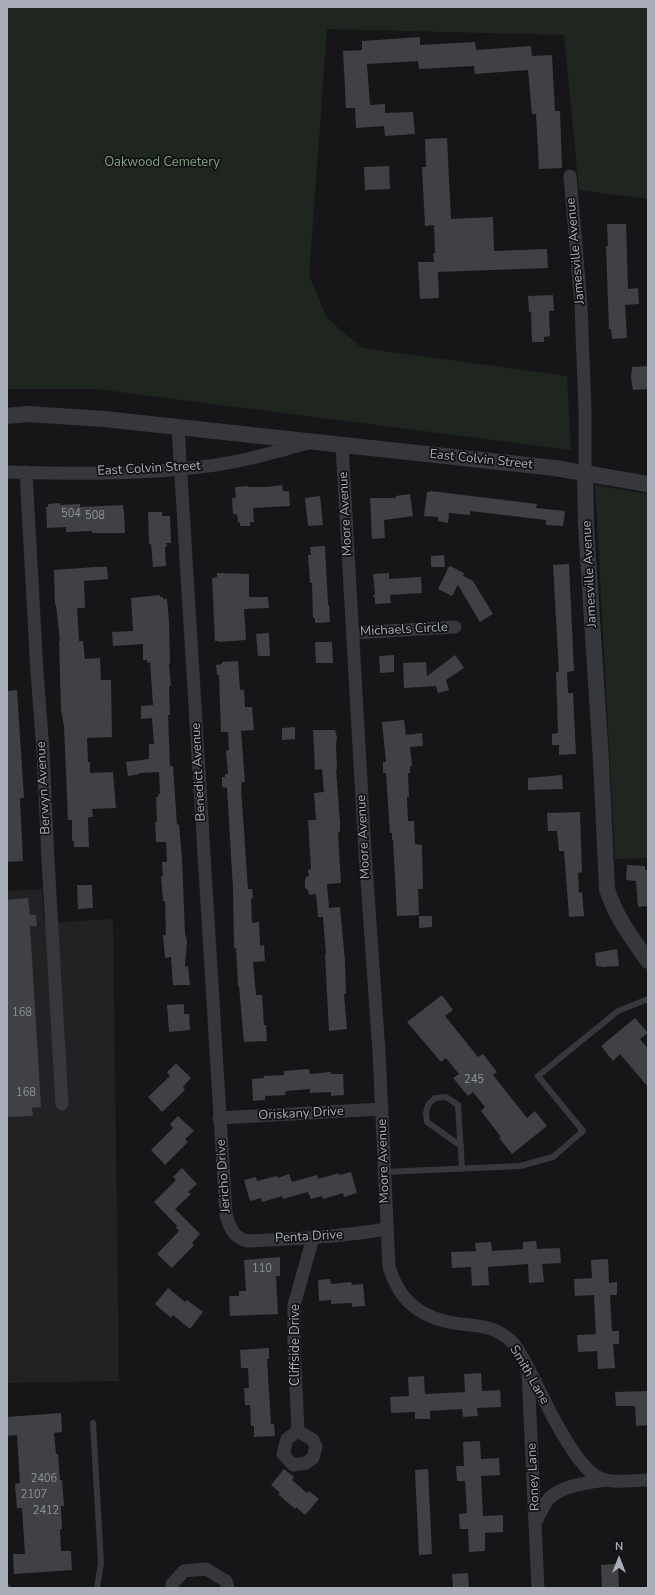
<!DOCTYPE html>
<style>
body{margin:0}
#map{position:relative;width:655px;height:1595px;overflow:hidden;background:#161618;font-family:"Nunito Sans",sans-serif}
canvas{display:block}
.frame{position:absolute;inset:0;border:8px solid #a8adb8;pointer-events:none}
.north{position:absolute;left:599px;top:1539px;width:40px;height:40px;-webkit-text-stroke:3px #111113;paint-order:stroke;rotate:0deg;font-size:11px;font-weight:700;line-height:16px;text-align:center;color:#a8adb8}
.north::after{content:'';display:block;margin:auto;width:14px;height:18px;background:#a8adb8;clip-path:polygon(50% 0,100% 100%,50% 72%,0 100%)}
</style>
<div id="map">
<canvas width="655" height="1595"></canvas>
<div class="frame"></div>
<div class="north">N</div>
</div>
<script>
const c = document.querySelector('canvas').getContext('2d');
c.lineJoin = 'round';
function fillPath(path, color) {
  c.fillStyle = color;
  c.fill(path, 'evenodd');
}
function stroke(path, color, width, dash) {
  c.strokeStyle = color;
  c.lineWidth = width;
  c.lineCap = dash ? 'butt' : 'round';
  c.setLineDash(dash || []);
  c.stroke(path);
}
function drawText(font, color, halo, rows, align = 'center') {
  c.font = font + ' "Nunito Sans",sans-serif';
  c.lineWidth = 3.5;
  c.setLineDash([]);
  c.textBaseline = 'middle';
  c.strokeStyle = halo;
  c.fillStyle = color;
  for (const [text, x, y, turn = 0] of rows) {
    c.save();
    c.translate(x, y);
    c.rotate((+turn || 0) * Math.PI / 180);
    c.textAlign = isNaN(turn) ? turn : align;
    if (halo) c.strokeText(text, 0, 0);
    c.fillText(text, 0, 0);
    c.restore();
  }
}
fillPath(new Path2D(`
 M42,889L44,923L113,919L119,1381L7,1383V891Z`), '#222225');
fillPath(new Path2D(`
 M7,7H648V199L579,190L564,35L327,29L309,276L327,318L362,348L567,376L571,450L96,389H7Z
 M595,485L648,494V858L615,859Z`), '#1e261f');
fillPath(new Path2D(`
 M420,37V45L475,42L476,50L531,46L532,56L552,55L555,111H560L562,168L539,169L536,114H532L528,70L475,74L474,66L419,69L418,61L367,64L370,105L385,104V113L413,112L415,134L385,136L384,126L356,128L355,108H346L343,51L362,50V41Z
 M447,138L451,219L493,217L494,251L547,249L548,268L438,272L439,298L420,299L418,262H434L433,253H435L434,225L425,226L422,167H426L425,139Z
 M389,166L390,189L365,190L364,167Z
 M607,224H626L628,289L638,288L639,304L625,305L627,338L612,339L611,329H609L606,246H608Z
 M553,295L554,311H549L550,336L544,337V342H532L531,312H529L528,296Z
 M648,366V389L633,390L631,378L632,367Z
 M282,485L283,491H289L290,506L253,508L254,522H250V526H240V522L238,523L237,514H233L232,498H236L235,487L248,486L249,487H266Z
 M430,491L537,504L536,508L565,511L563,526L546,525V520L470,511V515L449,513L448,523L438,521V517L424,516L427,492H430Z
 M410,494L413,516L384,520L385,538L372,539L370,498H396V496Z
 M320,496L323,525L308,526L305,498Z
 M60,503V505L80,504V507L123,505V510H124L125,533H92V531L66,532V527L47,528L46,507H48V504Z
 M148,512H162V516H170L171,543H166L167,547H165L166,566L153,567L151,544H149Z
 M325,546L328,605H329L330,622L315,623V618H313L312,583H310L308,555H311L310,547Z
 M444,555L445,567H431V556Z
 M569,564L574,671L567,672L568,693H573L576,754L559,755V745H552V734L558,733L556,672H559L553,565Z
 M450,566L464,573L463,576L473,581L493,614L480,622L458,585L452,596L438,589L448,569L447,568H448Z
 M95,567H107L108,579L84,581L85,608H77L79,639V641H83L85,659L100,658L101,680H111L112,737L87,738L88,762H90V773L113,772L116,808L92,809L93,817H89L88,819L89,847H74V841H72V820H68L64,726L61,710L59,641H60L56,605H55L54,570Z
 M217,573L249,574V597H268L269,608L244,609L246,640L219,642V641H215L212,578L217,577Z
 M389,573V579L421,577L422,593L390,595L391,603L375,604V598L373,596L375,594L373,574Z
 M160,595V597H163V599H167L169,621L170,664H169L171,686H169L170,715H168L170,766H173L177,825L179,824L182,858L185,933L187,941L185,967L188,966L190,985H173L171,957L165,958L163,935H166L165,901H163L161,876H163L162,862H167L166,842H156L155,822H157L156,797H158V794H160L159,772L139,773V774L128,776L126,762L149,759V744H154L152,718L141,719V706L153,705L150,662L147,663V660H143V644L113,646L112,632L133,631L131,598Z
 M269,633L270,656H258L256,634Z
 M315,642H332L333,663H316Z
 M394,655V672L380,673L379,656Z
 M455,655L464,668L446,680L449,690L438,693L436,686L404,688L403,663L426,662L427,676Z
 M238,661L240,690H244L245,707H252L254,730L241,731L245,782H242L241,788L248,889H252L253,898L251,899L252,923L259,922L260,946L264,945L265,961L253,962L256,995H262L264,1025H266L267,1041L244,1042L239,986H238L236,948H234L233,889L227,788L222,787V777H225V774H228L226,751L229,750L228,732H221L219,675H217L216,665L222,664V662Z
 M17,690L24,798H20L23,861L7,862V691Z
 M404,720L406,735L422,733L423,746L410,747L412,766H410V773H408L409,797H407L408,821H414L415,844L422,845L423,889H418L419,915L397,916L393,840H392V833H390L386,773H383V762H386L382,722Z
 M295,727V739L282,740V728Z
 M313,730H335L337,737L336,746L337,769H336L340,823V832L338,833L341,883L327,884L329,908L340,907L345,961L346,994H344L347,1029L329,1031L325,954H326L323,917H318L316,894L309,895L308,890L305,888V879H306V877L309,876L308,870L311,869L308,820H316L314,793L324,792L322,769L315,770Z
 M562,775L563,789L528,790V778Z
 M580,812L582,872L578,873L579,893L582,892L584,916L569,917L564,851H559L557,831H548L547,813Z
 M627,865L645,866V870H648V906L638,907L636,881L626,880Z
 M77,885H92L93,908L78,909Z
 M28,898L30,915H36L37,926H30L41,1107L32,1108L33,1116L7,1117V900Z
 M419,916H432V927L419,928Z
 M617,949L619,966L601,967V966H596L595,953Z
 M442,995L453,1010L445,1016L478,1057L483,1054L497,1072L493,1075L527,1118L535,1111L547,1126L512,1154L499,1138L501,1137L481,1111L485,1107L473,1092L468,1096L453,1078L459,1074L446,1058L441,1062L407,1022Z
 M184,1004V1014H189L190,1030L169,1032L167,1005Z
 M635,1018L648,1033L640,1039L648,1049V1087L620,1054L613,1061L601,1046Z
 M176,1063L191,1078L183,1087L185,1090L162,1112L148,1097L170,1076L167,1072Z
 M309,1069L310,1074L331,1072V1074H343L344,1095L331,1096V1092L310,1093V1089L286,1091L285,1095L265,1096V1100L253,1101L252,1079L264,1078V1076L284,1075V1071Z
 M178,1116L194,1131L185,1139L188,1142L165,1165L151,1150L173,1128L170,1124Z
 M182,1168L197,1184L188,1192L191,1194L175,1209L200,1234L192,1243L194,1245L172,1268L157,1254L179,1231L176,1228L177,1226L154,1202L176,1180L173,1177Z
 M351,1172L357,1193L344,1197L343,1193L323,1199L322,1196L311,1199L308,1192L283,1199L282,1196L262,1202L261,1198L250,1201L244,1180L256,1177L257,1181L277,1176L278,1178L289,1174L292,1182L317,1175L318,1179L339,1173V1175Z
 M536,1241L537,1249L560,1248L561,1263L542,1264L544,1282L529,1283L528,1264L488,1267L489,1285L472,1286L471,1267L452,1268L451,1252L476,1251L475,1243L491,1242L492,1251L523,1249V1242Z
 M280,1257V1276H276L278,1314L230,1316L229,1296H239V1291H246L244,1260Z
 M608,1259L609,1283L617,1282V1295H610L612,1331H619V1344H613L615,1368L598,1369L597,1351L578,1352L577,1335L596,1334L594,1295L575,1296L574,1279L592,1278L591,1260Z
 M330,1279L331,1284L351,1282L352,1285L363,1284L365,1306L352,1307V1303L331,1304V1300L319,1301L318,1280Z
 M168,1288L185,1302L187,1300L203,1312L190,1329L173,1315L171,1318L155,1304Z
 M269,1348V1359H267L271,1424H274L275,1436L254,1437V1426H251L250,1405H245L244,1388H249L248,1368H241L240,1350Z
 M481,1373L482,1391L500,1390L501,1407L477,1408L478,1416L463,1417L462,1409L430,1411V1419H415V1412L391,1413L390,1397L409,1396L408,1377L424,1376L425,1394L465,1392L464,1374Z
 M648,1391V1425L636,1426L635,1406H616L615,1392Z
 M61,1413L62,1432L54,1433L56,1454H58L60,1480H62L64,1506H61L62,1529H60L61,1551H71L72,1570L14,1574L13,1554H25L22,1508H17L15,1484L20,1483L17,1435L7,1436V1417Z
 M480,1441L481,1459L499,1458L500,1475L481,1476L483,1516L503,1515V1532L485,1533V1551L469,1552L468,1529H460L459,1514L467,1513L465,1481H457L456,1466H464L463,1442Z
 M284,1469L294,1477L292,1480L307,1493L309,1491L319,1499L305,1515L296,1507L295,1509L278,1494L280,1493L271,1485Z
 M428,1469L432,1554L419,1555L415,1470Z
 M618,1564L619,1588H602L601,1565Z
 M468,1573L469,1588H453L452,1574Z`), '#404145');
stroke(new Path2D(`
 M461,1146L427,1122L426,1113L428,1105L435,1098L446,1097L458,1105L462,1169
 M384,1172L520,1166L553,1157L583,1131L538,1076L618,1011L648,999
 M93,1423L101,1563L97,1588
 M7,1587L8,1588`), '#37383d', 6);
stroke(new Path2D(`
 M570,176L581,305L585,412V472
 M178,427L226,1215C230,1228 233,1237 247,1241C294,1239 340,1237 386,1229
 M342,445L365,852L379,1052L389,1267C398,1296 414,1313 444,1321C471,1328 493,1321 514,1344C522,1354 528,1368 534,1379C547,1406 560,1433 578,1458C584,1465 591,1475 600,1478C614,1484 633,1480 648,1480
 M7,472C73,474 141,475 208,466C242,462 275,452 308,443
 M26,472L37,672L43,751L48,860L62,1104
 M353,633L455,627
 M219,1118L382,1109
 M528,1372L538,1588
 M298,1431L313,1440L316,1447L313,1458L306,1463L293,1465L283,1454L287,1439L298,1431L294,1343V1305L313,1238
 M536,1521C540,1514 543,1507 547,1501C558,1486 589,1482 606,1480
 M172,1588V1584L184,1571L206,1569L226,1581L228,1588`), '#37383d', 13);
stroke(new Path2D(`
 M7,416L27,414L104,419L178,427L555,468L648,484
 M585,472L586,525L601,761L607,889C615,916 632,938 648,961`), '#37383d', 16);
drawText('11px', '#8e929b', null, [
 ["504",71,514],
 ["508",95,516],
 ["168",22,1013],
 ["245",474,1080],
 ["168",26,1093],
 ["110",262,1269],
 ["2406",44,1479],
 ["2107",34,1495],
 ["2412",46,1511]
]);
drawText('13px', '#7fa381', '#111113', [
 ["Oakwood Cemetery",162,163]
]);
drawText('13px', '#a8adb8', '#111113', [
 ["Jamesville Avenue",576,251,-95],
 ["East Colvin Street",481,460,6],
 ["East Colvin Street",149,469,-3],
 ["Moore Avenue",346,514,-93],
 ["Jamesville Avenue",590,574,-93],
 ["Michaels Circle",404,630,-3],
 ["Benedict Avenue",199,772,-93],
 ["Berwyn Avenue",44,788,-93],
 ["Moore Avenue",364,837,-93],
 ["Oriskany Drive",301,1114,-3],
 ["Moore Avenue",384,1161,-92],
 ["Jericho Drive",224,1176,-94],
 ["Penta Drive",309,1237,-3],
 ["Cliffside Drive",296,1345,-90],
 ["Smith Lane",529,1375,60],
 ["Roney Lane",534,1477,-93]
]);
</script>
